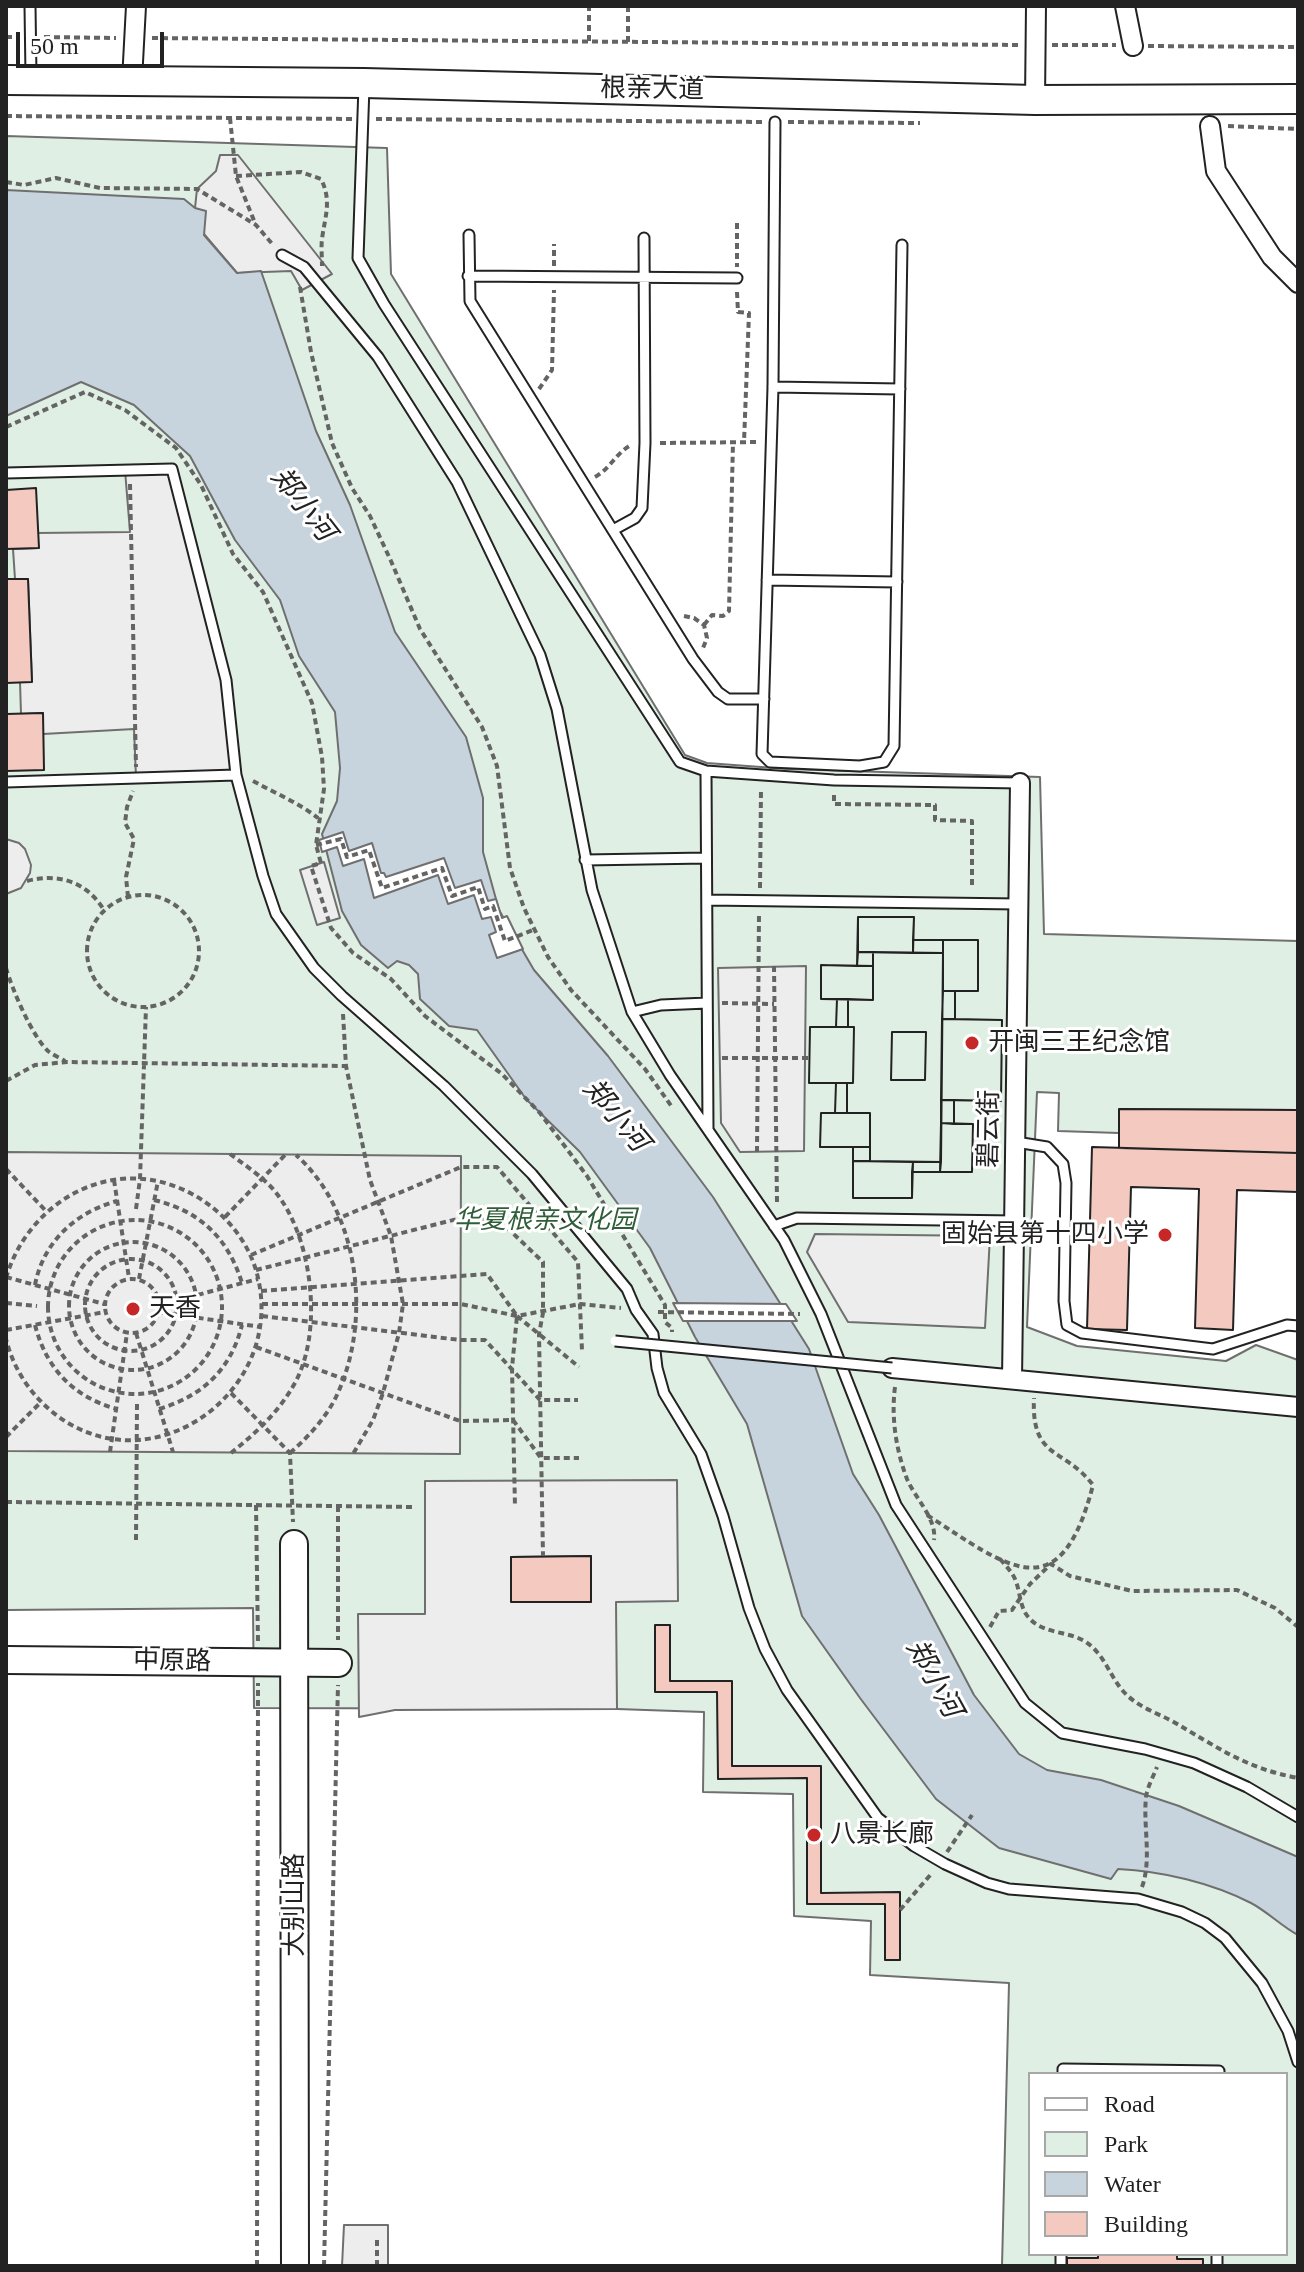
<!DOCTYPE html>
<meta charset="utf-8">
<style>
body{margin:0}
#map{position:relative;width:1304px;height:2272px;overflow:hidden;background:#fff;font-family:"Times New Roman",serif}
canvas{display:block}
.frame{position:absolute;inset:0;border:8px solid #222;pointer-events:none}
.legend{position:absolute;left:1028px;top:2072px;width:260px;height:184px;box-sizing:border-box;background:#fff;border:2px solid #a7a7a7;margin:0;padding:10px 14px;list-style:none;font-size:24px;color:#222}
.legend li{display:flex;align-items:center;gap:16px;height:40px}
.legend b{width:40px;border:2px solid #a7a7a7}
.scale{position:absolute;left:16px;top:32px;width:148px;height:36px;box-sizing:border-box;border:4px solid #222;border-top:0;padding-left:10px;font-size:24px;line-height:28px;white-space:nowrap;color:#222;-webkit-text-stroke:6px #fff;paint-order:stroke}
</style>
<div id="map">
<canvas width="1304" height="2272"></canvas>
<div class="frame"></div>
<ul class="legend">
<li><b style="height:10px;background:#fff"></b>Road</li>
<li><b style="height:22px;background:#e0efe3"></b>Park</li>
<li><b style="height:22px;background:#c7d3dd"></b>Water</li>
<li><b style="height:22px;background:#f3c9c0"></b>Building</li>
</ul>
<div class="scale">50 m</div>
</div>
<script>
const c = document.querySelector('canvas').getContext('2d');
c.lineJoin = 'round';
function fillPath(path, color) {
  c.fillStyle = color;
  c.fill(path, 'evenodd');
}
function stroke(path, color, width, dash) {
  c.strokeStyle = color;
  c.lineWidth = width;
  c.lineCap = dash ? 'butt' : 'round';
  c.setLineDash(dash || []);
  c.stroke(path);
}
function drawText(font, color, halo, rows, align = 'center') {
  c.font = font + ' "Times New Roman","Noto Sans SC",serif';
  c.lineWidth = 6;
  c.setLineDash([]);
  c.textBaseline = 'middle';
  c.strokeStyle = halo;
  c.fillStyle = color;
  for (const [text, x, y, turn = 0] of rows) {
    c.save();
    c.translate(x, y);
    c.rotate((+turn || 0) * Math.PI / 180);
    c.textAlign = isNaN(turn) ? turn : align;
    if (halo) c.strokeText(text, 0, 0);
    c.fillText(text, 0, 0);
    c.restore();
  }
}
const green = new Path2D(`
 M6,136L387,148L391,274L685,755L707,763L788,769L1040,777L1044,934L1298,941V1110L1120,1109L1119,1133L1058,1131L1059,1093L1037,1092L1027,1327L1077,1346L1226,1361L1256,1345L1298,1360V2266H1002L1009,1983L870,1975L871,1921L794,1916L793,1794L703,1792L704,1712L617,1709L254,1708L253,1608L6,1610ZM1030,2074H1286V2254H1030Z`);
fillPath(green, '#e0efe3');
stroke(green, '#6f6f6f', 2);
const parking = new Path2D(`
 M220,155H238L332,274L302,290L291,271L237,273L204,234L195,208L197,189L216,171Z
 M172,469L226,680L236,775L136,777L134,729L43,734V713L21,714L20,682L32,681L28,579H15L13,549L38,548L37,533L130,532L125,470Z
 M6,839L19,843L25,849L31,865L30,873L21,888L6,894Z
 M324,862L340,918L317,925L300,870Z
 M806,966L804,1151L740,1152L721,1123L718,968Z
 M6,1152L461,1156L460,1454L6,1451Z
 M815,1234L990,1236L985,1328L848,1322L807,1252Z
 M677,1480L678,1601L616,1602L617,1709L395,1710L359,1717L358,1614H425V1481ZM591,1556V1602H512L511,1557Z
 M344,2225H388V2266H342Z`);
fillPath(parking, '#ededed');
stroke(parking, '#6f6f6f', 2);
const water = new Path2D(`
 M6,190L184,199L195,208L206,211L204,235L237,273L261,271L316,431L350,505L395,632L466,737L483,798V852L499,910L534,970L608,1056L713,1197L809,1349L853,1474L879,1515L974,1695L1019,1754L1047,1770L1101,1780L1179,1806L1298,1857V1935C1281,1926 1268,1912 1251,1903C1212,1883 1162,1871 1118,1869L1111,1879L999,1848L936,1799L860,1698L802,1616L747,1424L695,1337L650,1248L580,1152L526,1099L477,1030L449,1026L420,999L418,974L409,965L397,961L388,968L361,945L342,911L322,834L337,801L340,768L335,712L299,656L280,600L235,540L190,456L134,405L81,382L6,416Z`);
fillPath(water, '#c7d3dd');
stroke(water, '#6f6f6f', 2);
const pier = new Path2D(`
 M343,832L349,851L372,843L381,873H384L386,877L444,858L455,888L481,880L488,901L496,899L502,918L507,916L523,949L497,958L489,935L496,932L491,917L482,919L474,895L448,904L438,875L374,898L364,859L343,866L337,847L322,852L319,840Z
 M673,1303L786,1304L797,1321H683Z`);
fillPath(pier, '#fff');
stroke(pier, '#6f6f6f', 2);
const building = new Path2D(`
 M36,488L39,548L6,549V490Z
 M6,579H28L32,682L6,683Z
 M43,713L44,770L6,771V714Z
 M858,917H914L913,940H978V991H955V1019L1002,1020L1001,1101L954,1100V1124H973L972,1172H912V1198H853V1147H820L821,1113H835L836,1083H809L810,1027H836L837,999H821V965L857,966ZM873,952L943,953L941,1162L870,1161V1113H847V1083H853L854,1027H848V999L873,1000Z
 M858,917H914L913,953L858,952Z
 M913,940H943V953H913Z
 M943,940H978V991H943Z
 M858,952H873V966H857Z
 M821,965L873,966V1000L821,999Z
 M943,991H955V1019H942Z
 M837,999H848V1027H836Z
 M942,1019L1002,1020L1001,1101L941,1100Z
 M810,1027H854L853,1083H809Z
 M892,1032H926L925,1080H891Z
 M892,1032H926L925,1080H891Z
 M836,1083H847V1113H835Z
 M941,1100H954V1124L941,1123Z
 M1119,1109L1298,1110V1153L1119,1148Z
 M821,1113H870V1147H820Z
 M941,1123L973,1124L972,1172H940Z
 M853,1147H870V1161H853Z
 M1092,1147L1298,1153V1192L1237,1190L1233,1330L1195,1328L1199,1189L1131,1187L1127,1330L1087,1329Z
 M853,1161L913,1162L912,1198H853Z
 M913,1162H941L940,1172H912Z
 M591,1556V1602H511V1557Z
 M655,1625H670V1681H732V1766H821V1893L900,1892V1960H885V1904H807V1778L718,1779L717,1692H655Z
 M1098,2254H1177V2259H1203V2266H1067V2258H1098Z`);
fillPath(building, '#f3c9c0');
stroke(building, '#222', 2);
const service = new Path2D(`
 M30,6L31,76
 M364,86L358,258L384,304L680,762L706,771L834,780L1020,783
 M775,122L773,387L762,754L770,762L860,766L884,762L894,746L902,245
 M469,235L470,301L693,659L718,692L728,699H764
 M282,255L304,267L378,357L457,482L540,655L557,709L592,890L632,1012L670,1075L784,1240L821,1314L896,1505L1025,1703L1062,1733L1145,1749L1194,1763L1247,1787L1298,1817
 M468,276L737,278
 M773,387L900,389
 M6,473L172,469L226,680L236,775L263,876L276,914L314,968L342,996L444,1086L532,1174L627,1289L636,1310L653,1334L657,1368L664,1393L701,1454L723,1516L749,1608L765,1649L787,1690L878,1818L914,1846L945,1864L987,1883L1009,1889L1138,1899L1182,1912L1205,1923L1225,1938L1262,1983L1288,2031L1298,2062
 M613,530L635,518L642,508L645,443L644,238
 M767,580L897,582
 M706,771L708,1130
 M6,782L236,775
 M585,860L706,858
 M707,900L1019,904
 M632,1012L661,1005L707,1003
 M1016,1142L1047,1147L1063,1164L1066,1183L1064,1301L1067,1325L1082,1333L1213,1349L1287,1325L1298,1326
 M774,1226L797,1218L1015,1221
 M1063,2074V2069L1219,2071V2074
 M1061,2266V2254
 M1217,2266V2254`);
const minor = new Path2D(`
 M1125,6L1133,46
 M132,81L136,6
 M1035,100L1036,6
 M1210,126L1216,171L1272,257L1298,283
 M892,1368L1298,1407
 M1012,1379L1020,783`);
const secondary = new Path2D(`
 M294,1544L295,2266
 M6,1660L338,1663`);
const primary = new Path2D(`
 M6,80L364,83L1035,100L1298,99`);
stroke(service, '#222', 13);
stroke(minor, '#222', 22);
stroke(secondary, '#222', 30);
stroke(primary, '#222', 32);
stroke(new Path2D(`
 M628,6V42
 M6,37H20
 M44,37L116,38
 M152,38L1020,45
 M589,41V6
 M1052,45H1116
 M1148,46L1298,47
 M6,116L352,119
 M230,118L236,176L255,223
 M376,119L764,122
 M788,122L920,123
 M1228,126L1298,129
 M236,176L301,172L321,179C332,201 325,216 322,239C321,247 322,257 322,266
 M6,182L24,185L56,178L100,188L197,189L256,225L274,246
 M737,223V267
 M554,266V244
 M300,287L311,352L332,443L352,488L370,516L391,561L420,629L482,727L497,766L510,868L524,908L548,957L571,990L645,1069L672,1107
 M737,292L738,312L749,313L744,442
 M539,389L552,370L554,290
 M6,427L85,392L125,410L176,448L201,485L233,554L263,592L312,703L322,757L324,789L316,845L321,863L311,866L331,928L353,953L391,979L425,1016L502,1074L540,1113L587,1176L665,1305V1322L672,1328V1332
 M660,443L759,442
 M595,477C611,468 615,454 631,445
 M130,484L136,767
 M684,616L694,618L704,625L707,638L703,648
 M704,625L712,615L723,616L729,611L733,442
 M253,781C275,793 299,803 318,818
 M834,795V804L935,805V820L972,821V889
 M316,845L341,839L347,857L369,850L382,888L442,868L452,896L478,887L485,909L493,906L505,941L533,930
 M27,881C58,873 86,881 104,910
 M760,888L761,789
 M87 951a56 56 0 1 1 112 0a56 56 0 1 1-112 0Z
 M128,897L126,877L134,839L125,823L127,807L133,791
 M774,966L777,1202
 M6,968C12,989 32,1036 48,1051C53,1055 60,1058 65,1061
 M722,1003L774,1004
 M343,1014L346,1066L370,1180L391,1236L403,1304L399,1333L383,1393L373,1420L353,1454
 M722,1058H810
 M6,1081L35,1065L67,1062L346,1066
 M757,1152L759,913
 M230,1154C246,1166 265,1178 277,1194C312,1239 323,1329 296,1381C280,1411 257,1432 231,1453
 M6,1169L46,1211
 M114,1180L129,1278
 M154,1200C200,1211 228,1238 242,1283
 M136,1209L140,1179L146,1007
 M225,1217L286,1154
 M48 1307a87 87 0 1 1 174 0a87 87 0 1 1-174 0Z
 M69 1306a64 64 0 1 1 128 0a64 64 0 1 1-128 0Z
 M251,1255L461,1167H497L578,1262L582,1350
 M85 1305a46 46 0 1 1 92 0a46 46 0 1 1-92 0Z
 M256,1270L461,1218L499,1220L543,1262V1313L539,1334L543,1556
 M6,1277L104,1304
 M6,1278C27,1206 103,1158 177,1187C213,1201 243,1231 255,1267C294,1389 149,1494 50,1410C28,1391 13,1367 6,1339
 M105 1306a27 27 0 1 1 54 0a27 27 0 1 1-54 0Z
 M139,1279L158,1181
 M35,1285C43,1242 76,1212 117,1201
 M261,1291L487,1274L517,1316L512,1368L515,1507
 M6,1303L37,1306
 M262,1304H461L517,1316L580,1304L621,1308
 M159,1305L258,1279
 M158,1312L261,1327
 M262,1316L460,1340H485L540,1400H578
 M517,1316L579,1367
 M35,1325C46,1368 73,1397 117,1409
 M6,1330L105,1312
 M136,1333L173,1452
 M256,1347L460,1421L513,1420L541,1458H579
 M895,1387C891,1417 896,1450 907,1479C915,1498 937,1519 934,1540
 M231,1393L290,1453L293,1522
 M159,1409C203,1396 231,1369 242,1325
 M6,1437L41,1402
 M110,1452L127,1333
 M290,1453C307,1438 323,1421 334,1401C373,1325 361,1213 296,1155
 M6,1502L414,1507
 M256,1505L258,1643
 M338,1506V1640
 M927,1515C1008,1567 1060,1613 1093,1485C1064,1447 1031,1460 1034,1398
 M136,1540L137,1403
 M1000,1559C1006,1566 1012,1572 1015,1579C1021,1593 1019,1608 1030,1619C1044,1634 1069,1631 1086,1642C1105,1655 1109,1675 1123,1691C1135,1705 1154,1712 1170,1720C1216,1746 1244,1768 1298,1778
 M990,1627L999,1611L1012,1610L1030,1584L1051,1564L1070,1576L1132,1591L1237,1590L1275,1608L1298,1627
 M947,1852L972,1815
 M1142,1887C1152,1859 1143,1827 1146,1797C1147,1788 1153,1777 1157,1767
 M900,1910L932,1873
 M257,2266L258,1683
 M324,2266L338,1685
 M377,2266V2237`), '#646464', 4, [6, 4]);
stroke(service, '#fff', 9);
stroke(minor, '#fff', 18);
stroke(secondary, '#fff', 26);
stroke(primary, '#fff', 28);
const serviceBridge = new Path2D(`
 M615,1341L892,1368`);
stroke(serviceBridge, '#222', 13, []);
stroke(new Path2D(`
 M658,1312L800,1314`), '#646464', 4, [6, 4]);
stroke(serviceBridge, '#fff', 9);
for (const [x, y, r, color] of [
 [972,1043,8,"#c62828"],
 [1165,1235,8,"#c62828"],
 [133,1309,8,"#c62828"],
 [814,1835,8,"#c62828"]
]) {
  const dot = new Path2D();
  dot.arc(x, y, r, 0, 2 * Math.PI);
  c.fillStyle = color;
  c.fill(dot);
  stroke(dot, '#fff', 3);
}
drawText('26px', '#222', '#fff', [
 ["根亲大道",652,90,1],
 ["碧云街",990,1129,-89],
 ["中原路",172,1662,1],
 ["大别山路",295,1905,-90]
]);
drawText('26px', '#222', '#fff', [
 ["开闽三王纪念馆",988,1043],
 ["固始县第十四小学",1149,1235,"right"],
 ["天香",149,1309],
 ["八景长廊",830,1835]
], 'left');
drawText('italic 26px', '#2f5e38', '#fff', [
 ["华夏根亲文化园",545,1221]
]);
drawText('italic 28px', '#222', '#fff', [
 ["郑小河",302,505,52],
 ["郑小河",615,1116,50],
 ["郑小河",933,1679,61]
]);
</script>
